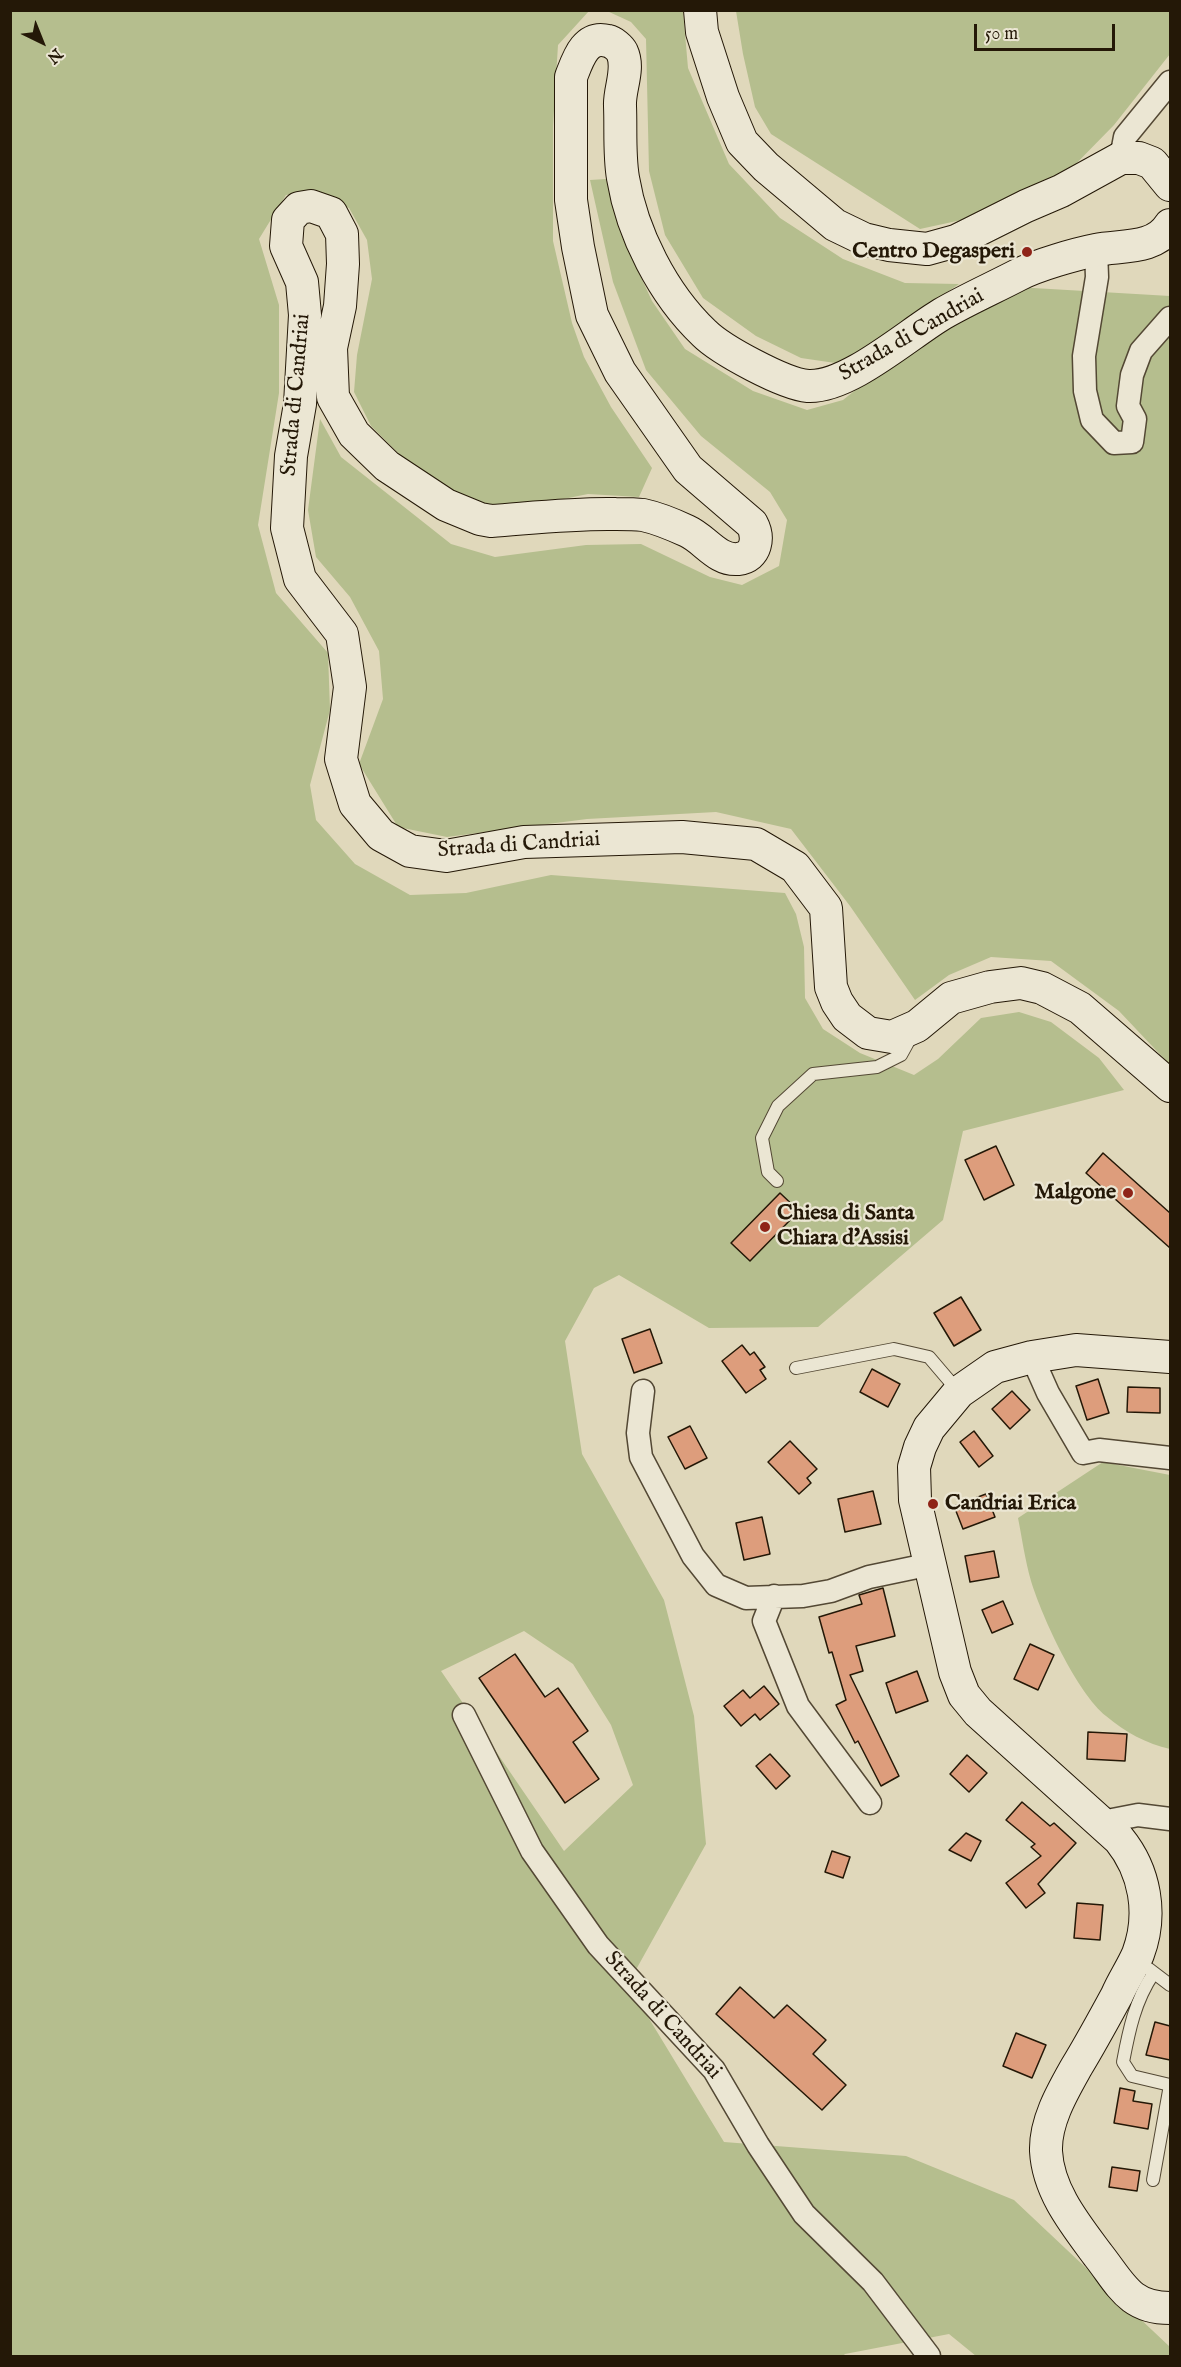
<!DOCTYPE html>
<style>
body{margin:0}
#map{position:relative;width:1181px;height:2367px;overflow:hidden;background:#e0d8bb;font-family:"IM FELL English",serif}
canvas{display:block}
.frame{position:absolute;inset:0;border:12px solid #241807;pointer-events:none}
.north{position:absolute;left:12px;top:12px;width:60px;height:60px;-webkit-text-stroke:4px #ebe6d3;paint-order:stroke;rotate:137deg;font-size:16px;font-weight:700;line-height:24px;text-align:center;color:#241807}
.north::after{content:'';display:block;margin:auto;width:21px;height:27px;background:#241807;clip-path:polygon(50% 0,100% 100%,50% 72%,0 100%)}
.scale{position:absolute;left:974px;top:24px;width:141px;height:27px;box-sizing:border-box;border:3px solid #241807;border-top:0;padding-left:8px;font-size:18px;line-height:21px;white-space:nowrap;color:#241807;-webkit-text-stroke:4px #ebe6d3;paint-order:stroke}
</style>
<div id="map">
<canvas width="1181" height="2367"></canvas>
<div class="frame"></div>
<div class="north">N</div>
<div class="scale">50 m</div>
</div>
<script>
const c = document.querySelector('canvas').getContext('2d');
c.lineJoin = 'round';
function fillPath(path, color) {
  c.fillStyle = color;
  c.fill(path, 'evenodd');
}
function stroke(path, color, width, dash) {
  c.strokeStyle = color;
  c.lineWidth = width;
  c.lineCap = dash ? 'butt' : 'round';
  c.setLineDash(dash || []);
  c.stroke(path);
}
function drawText(font, color, halo, rows, align = 'center') {
  c.font = font + ' "IM FELL English",serif';
  c.lineWidth = 4.5;
  c.setLineDash([]);
  c.textBaseline = 'middle';
  c.strokeStyle = halo;
  c.fillStyle = color;
  for (const [text, x, y, turn = 0] of rows) {
    c.save();
    c.translate(x, y);
    c.rotate((+turn || 0) * Math.PI / 180);
    c.textAlign = isNaN(turn) ? turn : align;
    if (halo) c.strokeText(text, 0, 0);
    c.fillText(text, 0, 0);
    c.restore();
  }
}
fillPath(new Path2D(`
 M11,11H589L558,45L553,126V241L572,323L584,357L611,407L652,468L639,497L588,494L529,506L485,508L442,486L401,456L371,426L354,392L357,355L372,279L367,240L349,208L316,191L286,195L259,239L279,305V393L258,525L276,593L328,653L330,710L310,785L316,820L355,864L410,895L466,893L551,875L785,893L796,914L804,947L805,998L823,1029L860,1053L914,1075L938,1059L981,1018L1019,1012L1051,1022L1099,1058L1124,1090L963,1131L943,1220L818,1327L709,1328L619,1275L594,1288L565,1341L582,1454L664,1600L694,1716L706,1844L628,1984L724,2142L906,2156L1014,2200L1170,2347V2356H976L949,2334L845,2354L843,2356H11ZM524,1631L573,1664L611,1725L633,1785L564,1851L441,1671Z
 M607,11H683L688,68L729,164L780,218L843,259L905,283L959,284L842,364L801,358L756,336L703,298L665,235L649,171L646,39L631,22Z
 M736,11H1170V54L1114,125L1066,174L966,219L920,229L771,134L755,107L743,54Z
 M606,179L622,236L652,301L685,349L753,391L807,410L843,400L868,380L1016,287L1170,296V1065L1119,1011L1051,961L991,957L949,975L915,1000L850,906L791,829L716,812L587,819L447,837L398,827L359,764L383,699L379,651L350,597L316,557L308,510L320,419L341,457L451,544L495,557L586,545L641,544L710,577L742,585L779,566L787,520L770,492L701,436L646,370L613,282L590,180Z
 M1103,1462L1170,1475V1749C1147,1744 1125,1732 1106,1716C1077,1693 1042,1617 1031,1581C1025,1560 1022,1538 1018,1518Z`), '#b5be8e');
const building = new Path2D(`
 M996,1146L1014,1185L984,1200L965,1160Z
 M1103,1153L1170,1213V1248L1086,1173Z
 M780,1193L799,1211L750,1261L731,1243Z
 M961,1297L981,1330L954,1346L934,1313Z
 M650,1329L662,1363L634,1373L622,1339Z
 M742,1345L750,1355L754,1352L765,1367L760,1370L766,1379L746,1393L722,1361Z
 M872,1369L900,1384L888,1407L860,1392Z
 M1098,1379L1109,1413L1087,1420L1076,1386Z
 M1128,1387L1160,1388V1413L1127,1412Z
 M1012,1391L1030,1410L1010,1429L992,1409Z
 M690,1426L707,1458L685,1469L668,1437Z
 M974,1431L993,1456L979,1467L960,1442Z
 M790,1441L817,1469L807,1478L811,1483L799,1494L768,1462Z
 M873,1491L881,1524L845,1532L838,1499Z
 M986,1494L995,1517L963,1529L954,1506Z
 M762,1517L770,1554L744,1560L736,1523Z
 M994,1551L999,1577L970,1582L965,1556Z
 M883,1588L895,1636L856,1646L863,1671L850,1675L899,1776L881,1786L858,1741L855,1743L836,1705L846,1700L832,1652L829,1653L819,1617L862,1604L859,1595Z
 M1003,1601L1013,1624L992,1633L982,1610Z
 M1030,1644L1054,1655L1038,1690L1014,1679Z
 M515,1654L545,1697L558,1688L588,1731L573,1742L599,1779L565,1803L479,1678Z
 M917,1671L928,1701L896,1713L886,1683Z
 M764,1686L779,1704L760,1720L755,1714L741,1726L724,1706L743,1690L750,1698Z
 M1088,1732L1127,1734L1125,1761L1087,1759Z
 M770,1754L790,1776L776,1789L756,1766Z
 M967,1755L987,1773L969,1792L950,1774Z
 M1022,1802L1050,1826L1054,1823L1076,1843L1038,1884L1045,1893L1026,1908L1006,1883L1041,1856L1031,1847L1035,1844L1006,1820Z
 M966,1833L981,1841L971,1861L949,1850Z
 M832,1851L850,1857L843,1878L825,1872Z
 M1077,1903L1103,1905L1100,1940L1074,1938Z
 M740,1987L774,2018L787,2005L826,2040L813,2054L846,2085L822,2110L716,2014Z
 M1155,2022L1170,2026V2060L1146,2055Z
 M1016,2033L1046,2045L1032,2078L1003,2066Z
 M1120,2088L1135,2091L1133,2101L1152,2104L1148,2129L1114,2123Z
 M1112,2167L1140,2171L1137,2191L1109,2187Z`);
fillPath(building, '#dd9d7c');
stroke(building, '#241807', 1.5);
const service = new Path2D(`
 M777,1181L768,1172L762,1138L778,1106L813,1074L877,1067L901,1055L912,1035
 M796,1368L894,1349L929,1357L958,1391
 M1149,1969L1170,1985
 M1153,2180L1170,2085L1132,2076L1123,2062C1129,2030 1135,2001 1153,1974`);
const minor = new Path2D(`
 M1121,158L1125,137L1170,82
 M1096,250L1097,277L1084,356L1085,391L1092,420L1114,443L1132,442L1135,419L1128,406L1132,375L1141,351L1170,318
 M1032,1357L1048,1393L1083,1453L1099,1450L1170,1458
 M643,1391L638,1433L641,1457L693,1556L716,1585L746,1598L803,1596L831,1591L869,1577L917,1567L929,1562
 M774,1596L764,1621L798,1706L870,1803
 M464,1715L532,1851L598,1945L714,2070L758,2145L804,2214L873,2282L929,2356
 M1102,1822L1138,1815L1170,1819`);
const secondary = new Path2D(`
 M700,10L702,32L723,97L742,142L766,167L835,225L864,239L889,245L927,249L956,241L1026,206L1061,191L1121,158H1139L1152,163L1170,185
 M1170,225C1155,250 1121,245 1096,250C1076,254 1037,265 1018,275C993,288 966,300 942,314C907,335 848,388 808,386C784,384 721,350 704,333C663,294 632,233 623,178C619,155 621,129 620,106C619,89 630,69 622,52C620,48 613,42 608,41C585,35 578,59 571,77V200L578,247L592,315L620,372L688,469L752,524C759,537 757,557 738,559C717,561 705,539 687,531C674,525 657,518 643,515C635,514 624,514 616,514C574,513 532,518 491,521L480,519L446,505L387,466L354,434L333,397L331,348L340,306L343,264L342,234L331,213L311,206L299,208L288,220L286,246L302,282L305,315L300,404L291,456L287,528L300,579L342,634L350,687L341,759L355,804L381,835L410,851L446,856L524,842L682,837L756,844L795,867L826,908L831,987L837,1002L847,1017L868,1033L892,1037L917,1026L951,998L990,987L1021,983L1042,988L1080,1008L1170,1086
 M1170,1357L1076,1350L1032,1357L995,1367L959,1392L929,1428L920,1447L914,1467L915,1500L955,1672L964,1695L978,1712L1119,1839C1145,1871 1153,1914 1138,1954C1132,1968 1123,1981 1117,1995C1104,2019 1091,2043 1077,2066C1063,2091 1045,2121 1046,2151C1048,2191 1075,2224 1098,2255C1121,2284 1129,2308 1170,2308`);
stroke(service, '#534834', 14);
stroke(minor, '#534834', 25);
stroke(secondary, '#241807', 34);
stroke(service, '#ebe6d3', 12);
stroke(minor, '#ebe6d3', 22);
stroke(secondary, '#ebe6d3', 32);
for (const [x, y, r, color] of [
 [1027,252,6,"#8f2418"],
 [1128,1193,6,"#8f2418"],
 [765,1227,6,"#8f2418"],
 [933,1504,6,"#8f2418"]
]) {
  const dot = new Path2D();
  dot.arc(x, y, r, 0, 2 * Math.PI);
  c.fillStyle = color;
  c.fill(dot);
  stroke(dot, '#ebe6d3', 2);
}
drawText('bold 22px', '#241807', '#ebe6d3', [
 ["Centro Degasperi",1015,252],
 ["Malgone",1116,1193],
 ["Chiesa di Santa",777,1214,"left"],
 ["Chiara d'Assisi",777,1239,"left"],
 ["Candriai Erica",945,1504,"left"]
], 'right');
drawText('22px', '#241807', '#ebe6d3', [
 ["Strada di Candriai",912,336,-30],
 ["Strada di Candriai",297,395,-85],
 ["Strada di Candriai",519,846,-4],
 ["Strada di Candriai",662,2016,48]
]);
</script>
